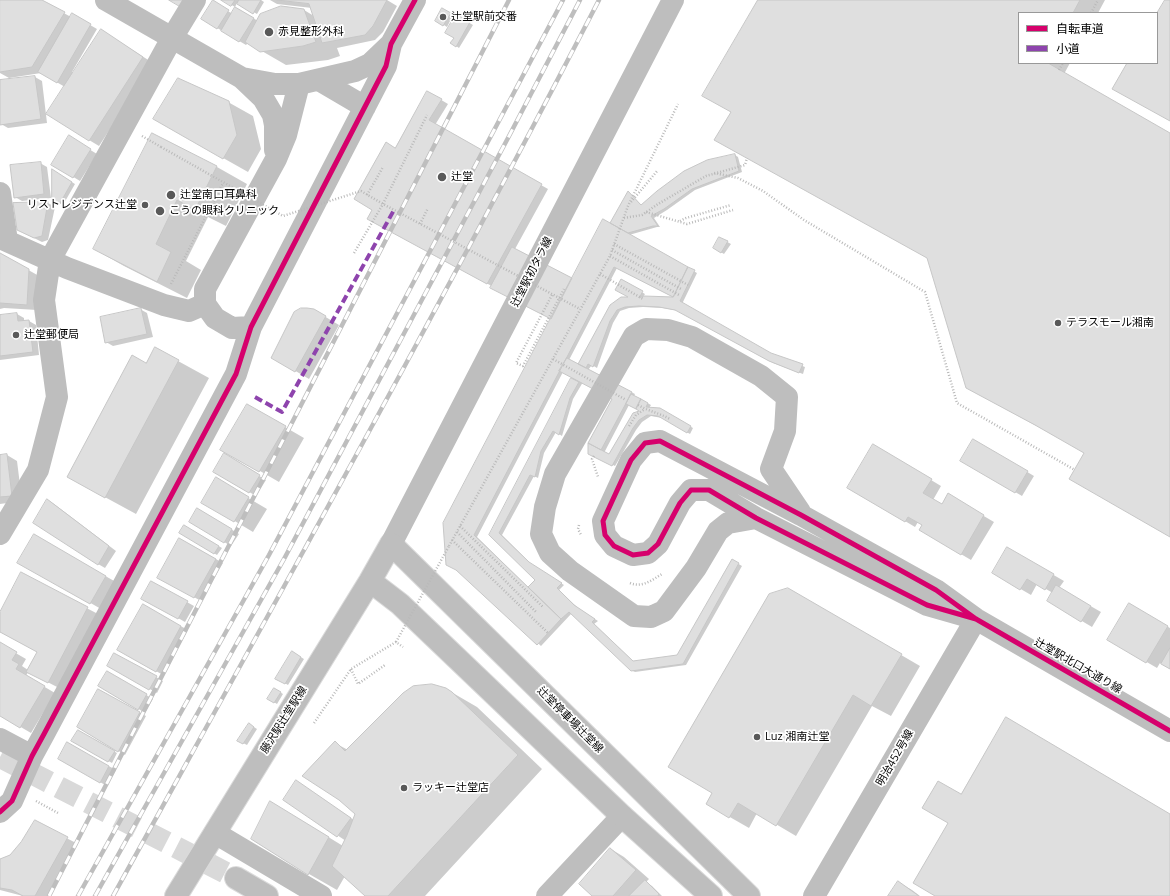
<!DOCTYPE html>
<meta charset="utf-8">
<style>
body{margin:0}
#map{position:relative;width:1170px;height:896px;overflow:hidden;background:#fff;font-family:"Open Sans","Noto Sans JP",sans-serif}
canvas{display:block}
.legend{position:absolute;left:1018px;top:12px;width:140px;height:52px;box-sizing:border-box;background:#fff;border:1px solid #999;margin:0;padding:5px 7px;list-style:none;font-size:12px;color:#000}
.legend li{display:flex;align-items:center;gap:8px;height:20px}
.legend b{width:20px;border:1px solid #999}
</style>
<div id="map">
<canvas width="1170" height="896"></canvas>
<ul class="legend">
<li><b style="height:5px;background:#d6006c"></b>自転車道</li>
<li><b style="height:5px;background:#8e44ad"></b>小道</li>
</ul>
</div>
<script>
const c = document.querySelector('canvas').getContext('2d');
c.lineJoin = 'round';
function fillPath(path, color) {
  c.fillStyle = color;
  c.fill(path, 'evenodd');
}
function stroke(path, color, width, dash) {
  c.strokeStyle = color;
  c.lineWidth = width;
  c.lineCap = dash ? 'butt' : 'round';
  c.setLineDash(dash || []);
  c.stroke(path);
}
function drawText(font, color, halo, rows, align = 'center') {
  c.font = font + ' "Open Sans","Noto Sans JP",sans-serif';
  c.lineWidth = 3.5;
  c.setLineDash([]);
  c.textBaseline = 'middle';
  c.strokeStyle = halo;
  c.fillStyle = color;
  for (const [text, x, y, turn = 0] of rows) {
    c.save();
    c.translate(x, y);
    c.rotate((+turn || 0) * Math.PI / 180);
    c.textAlign = isNaN(turn) ? turn : align;
    if (halo) c.strokeText(text, 0, 0);
    c.fillText(text, 0, 0);
    c.restore();
  }
}
fillPath(new Path2D(`
 M0,0H40L71,17L73,15L97,29L72,72L74,73L112,37L153,63L99,146L89,140L65,87L41,73L9,78L0,73Z
 M223,0H261L264,2L257,14L237,3L235,7Z
 M270,0H387L397,6L383,32L375,40L337,48L340,56L328,60L286,65L248,43L246,45L202,19L224,9L233,14L236,8L258,21L304,10L314,16L312,8L277,4Z
 M758,0H1105L1098,13H1019V63H1070L1064,74L1170,135V536L1086,453L967,388L928,258L732,112L703,95Z
 M443,9L453,15L447,27L436,20Z
 M456,15L473,25L459,48L452,43L455,38Z
 M35,77L42,81L47,123L8,128L1,124L0,113V81Z
 M428,92L448,104L435,125L548,189L515,249L573,279L611,224L629,193L631,194L642,206L735,155L738,157L742,172L695,190L667,210L654,218L660,227H657L629,235L697,273L682,304L770,354L805,367L803,374L773,363L679,311L663,308L643,307L629,308L620,311L613,323L597,368L592,365L588,370L635,394L634,396L651,405L649,408L660,409L693,428L690,434L662,418L651,416L642,422L636,430L615,466L592,455L614,399L583,382L573,399L562,436L556,432L544,453L538,478L534,476L502,535L532,565L564,585L559,590L578,608L598,621L594,624L634,662L678,656L732,560L742,566L686,665L635,672L631,670L572,613L541,646L457,569L552,319L369,219L374,210L395,149ZM617,268L677,299L643,297L645,294L621,280L631,298H622L578,365L569,360ZM563,372L573,377L490,535L536,580L529,588L477,537ZM629,405L641,411L610,456L604,453Z
 M228,102L253,116L261,149L248,172L154,119Z
 M152,134L217,167L247,184L226,226L208,217L186,261L201,270L187,298L124,266L94,249Z
 M69,137L97,154L80,181L52,164Z
 M40,163L47,167L51,198L22,201L15,197Z
 M53,171L75,184L63,205L53,200Z
 M48,203L55,207L48,240L42,242L18,230L14,204Z
 M720,238L731,244L724,254L714,248Z
 M0,254L39,276L37,310L4,308L0,309Z
 M140,309L147,313L153,337L113,346L106,342Z
 M314,310L339,325L309,379L272,357Z
 M17,314L24,318V322L29,321L36,325L39,355L0,360V316Z
 M178,361L209,378L136,514L68,477L147,364Z
 M247,405L304,438L279,482L222,449Z
 M974,440L1034,476L1022,496L962,461Z
 M873,445L941,486L933,500L942,505L948,495L994,522L971,560L920,530L923,525L918,522L915,527L848,487Z
 M7,455L17,461L22,501L0,504V456Z
 M224,455L266,480L256,496L214,471Z
 M216,479L267,509L253,532L203,502Z
 M48,500L54,504L116,551L105,568L98,564Z
 M198,509L239,534L231,546L190,522Z
 M184,526L222,548L217,555L180,533Z
 M34,536L116,582L101,609L19,562Z
 M180,539L223,563L201,601L158,577Z
 M1007,548L1064,581L1059,588L1101,612L1092,627L1048,601L1053,593L1037,584L1031,595L993,573Z
 M21,574L98,614L59,688L28,672L26,676L55,693L31,733L0,715V644L26,659L22,666L28,670L38,652L0,632V614Z
 M151,582L194,606L185,622L143,598Z
 M788,589L920,666L891,716L872,706L796,836L757,813L749,828L707,804L714,792Z
 M1129,605L1170,628V669L1160,663L1157,668L1109,640Z
 M143,606L188,630L163,675L119,650Z
 M292,652L304,659L288,685L276,678Z
 M115,654L163,681L157,693L108,666Z
 M108,672L153,699L145,713L100,685Z
 M275,689L283,694L277,704L269,699Z
 M446,689L477,707L542,769L425,896H367L345,876L337,890L309,874L253,838L299,819L343,846L346,841L284,800L303,786L354,820L356,814L335,743L348,750Z
 M98,690L146,716L125,755L79,726Z
 M249,724L257,729L247,745L239,741Z
 M78,731L117,753L112,763L73,741Z
 M68,744L116,770L107,786L59,759Z
 M35,822L78,844L49,896H23L0,890V860L11,855L22,843Z
 M611,849L624,857L649,879L646,882L652,886L662,896H594Z
 M898,882L912,890L920,896H889Z`), '#0003');
const building = new Path2D(`
 M0,0H42L65,12L32,67L0,72Z
 M169,0H188L183,8Z
 M213,0L229,10L217,29L201,19Z
 M221,0H235L231,6Z
 M239,0H261L253,14L237,4Z
 M277,0H387L373,26L365,35L322,43L309,4Z
 M758,0H1080L1073,13H1019V63H1048L1170,133V537L1069,479L1084,453L1035,425L966,388L927,258L714,140L731,112L702,96Z
 M1165,0H1170V121L1112,89L1127,63H1157V13Z
 M281,6L304,9L316,42L303,46L260,52L245,42L260,14Z
 M235,7L254,18L239,42L221,31Z
 M442,8L451,13L443,26L435,21Z
 M72,13L91,24L57,83L38,72Z
 M456,14L470,22L456,47L450,43L454,38L445,33Z
 M101,29L143,57L89,141L46,114Z
 M35,76L41,119L0,125V80Z
 M178,78L229,101L237,135L223,159L153,119Z
 M427,91L442,99L429,120L542,184L487,284L367,219L372,210L354,199L386,142L395,148Z
 M152,133L217,166L195,210L177,200L156,244L171,252L157,282L93,249Z
 M69,135L91,149L73,178L51,165Z
 M735,154L739,171L692,189L664,209L651,216L658,226H653L628,233L610,223L628,191L641,205L657,191L684,171L707,160Z
 M41,162L44,194L14,198L10,165Z
 M52,169L72,182L59,205L52,200Z
 M48,202L42,236L34,238L17,230L13,203Z
 M603,219L688,267L673,297L614,267L474,535L561,619L537,645L456,570L446,565L443,523Z
 M719,237L728,241L721,253L713,248Z
 M512,247L572,278L551,319L490,288Z
 M0,253L29,269L27,305L0,303Z
 M688,267L695,270L680,301L771,353L803,364L799,373L769,361L675,310L659,307L639,306L625,307L617,310L610,321L593,367L588,364L586,368L578,364L610,305L621,297H628L615,290L621,279L643,291L639,298L644,296L673,297Z
 M141,308L147,334L105,343L100,317Z
 M301,308H307L314,309L326,316L295,372L271,358L294,312Z
 M17,313L18,321L29,320L33,352L0,356V315Z
 M155,347L179,360L105,498L67,477L132,355L146,363Z
 M567,358L632,392L601,450L588,443L612,399L559,371Z
 M571,378L579,382L570,398L559,435L553,431L541,451L535,477L530,475L499,533L529,562L562,583L557,588L574,605L595,619L592,622L633,661L677,655L732,559L739,563L683,664L631,671L569,612L561,619L528,587L535,580L489,535Z
 M631,394L641,399L636,409L626,404Z
 M641,399L648,403L646,407L660,408L691,426L687,433L658,416L647,415L639,420L633,428L612,466L588,454V443L609,454L633,413L639,411L636,409Z
 M247,404L286,426L259,472L220,450Z
 M973,439L1028,471L1015,493L960,461Z
 M873,444L932,479L923,493L942,504L948,493L984,515L961,555L919,530L922,525L908,517L905,522L847,488Z
 M224,453L260,475L249,493L213,472Z
 M7,454L12,496L0,497V455Z
 M216,477L249,497L234,522L201,503Z
 M47,499L109,546L98,565L33,523Z
 M197,508L232,529L224,543L189,522Z
 M184,525L219,546L214,554L179,533Z
 M34,534L106,576L90,604L17,563Z
 M179,538L216,559L194,598L157,578Z
 M1007,547L1054,574L1045,590L1027,579L1020,590L992,573Z
 M21,572L88,607L48,683L26,672L37,652L0,632V612Z
 M151,581L188,601L178,619L141,599Z
 M1056,585L1091,606L1081,622L1047,601Z
 M788,588L902,654L871,706L853,695L776,826L738,803L729,818L706,804L712,793L668,767L769,594Z
 M1129,603L1168,626L1146,663L1107,640Z
 M143,604L181,626L156,672L117,650Z
 M0,642L17,652L12,660L19,664L16,669L45,686L20,728L0,716Z
 M1170,648V669L1161,664Z
 M292,651L301,657L285,684L275,679Z
 M114,653L157,676L149,690L107,666Z
 M107,671L147,694L138,710L98,686Z
 M432,684L446,688L452,692L518,755L388,896H365L332,866L347,835L355,814L339,800L302,776L335,741L345,751L403,693L413,686Z
 M274,688L281,692L274,703L267,699Z
 M98,689L140,712L118,752L77,727Z
 M1006,717L1170,814V896H935L913,883L948,823L922,808L938,781L961,794Z
 M249,723L254,727L243,744L237,741Z
 M78,730L115,751L108,762L71,741Z
 M67,742L109,766L100,783L58,759Z
 M296,780L351,818L337,837L283,800Z
 M270,801L329,837L308,875L251,839Z
 M35,820L68,837L35,896H23L12,890L0,888V859L10,855L21,842Z
 M610,848L636,870L613,896H592L579,884Z
 M645,880L659,894L658,896H629Z
 M898,881L919,896H888Z`);
fillPath(building, '#dfdfdf');
stroke(building, '#c7c7c7', 1);
stroke(new Path2D(`
 M0,757L236,878`), '#d9d9d9', 22, [22, 11]);
const major = new Path2D(`
 M370,581L400,604L622,816L711,896
 M236,878L267,896
 M176,896L370,581L391,544L749,896`);
stroke(major, '#dbdbdb', 24);
stroke(new Path2D(`
 M1091,13L1098,0
 M1059,70L1063,63
 M142,136L161,147
 M714,173L738,178L763,191L804,220L925,292L957,403L1075,470
 M367,195L383,167
 M631,202L658,170
 M646,212L687,224L733,210
 M624,218L642,215L658,204L706,176L745,165L747,158
 M680,221L686,218L731,205
 M420,224L428,208
 M614,244L688,285
 M612,250L681,289
 M354,253L383,204L427,115
 M610,256L679,295
 M600,274L643,299
 M171,284L223,183
 M552,295L516,363L523,366L564,289
 M638,405C648,411 659,413 670,419
 M629,426L636,415L645,409
 M594,456L592,459L598,477
 M579,525L578,529L581,535
 M460,526L543,607
 M457,532L537,613
 M452,540L548,633
 M449,546L610,256L628,206L678,104
 M630,583C642,588 652,580 662,574
 M351,669L358,684L385,665
 M314,723L351,669L396,642L403,647
 M36,801L58,813`), '#b9b9b9', 2.5, [1, 2]);
stroke(new Path2D(`
 M106,0L242,78L263,98L273,115L275,125V150
 M242,78L275,84H299L355,71L370,64L391,44
 M319,80L365,107
 M0,193L7,241
 M0,238L67,268L164,305L189,311L205,304
 M251,327L232,328L215,318L205,304V289L276,159L286,135L299,84
 M756,518L728,523L718,531L696,568L664,611L651,617L634,616L570,571L550,553L541,534L545,507L555,474L634,336L646,329L668,330L692,337L761,376L787,397L785,431L771,469L800,512
 M0,534L38,470L57,397L44,300L50,260L172,38L195,0
 M391,544L673,0
 M976,619L927,605L756,518L709,490H691L680,503L658,544L648,553L633,555L614,546L605,535L603,521L631,460L645,443L660,441L801,515L936,590L976,619L1170,731
 M0,739L32,756
 M0,812L12,801L32,756L44,734L236,374L251,327L386,66L391,44L415,0
 M215,833L321,896
 M547,896L622,816
 M814,896L976,619`), '#bebebe', 22);
stroke(major, '#bebebe', 22);
const rail = new Path2D(`
 M49,896L509,0
 M78,896L269,555L563,0
 M95,896L284,559L508,138L580,0
 M113,896C277,599 443,302 599,0`);
stroke(rail, '#bebebe', 4.5);
stroke(rail, '#fff', 3, [9]);
stroke(new Path2D(`
 M161,147L283,216L361,191L383,204L580,309
 M553,359L626,400
 M396,642L449,546`), '#b9b9b9', 2.5, [1, 2]);
stroke(new Path2D(`
 M255,397L282,412L394,210`), '#8e44ad', 4, [8, 4]);
stroke(new Path2D(`
 M976,619L927,605L756,518L709,490H691L680,503L658,544L648,553L633,555L614,546L605,535L603,521L631,460L645,443L660,441L801,515L936,590L976,619L1170,731
 M0,812L12,801L32,756L44,734L236,374L251,327L386,66L391,44L415,0`), '#d6006c', 5);
for (const [x, y, r, color] of [
 [443,17,4,"#595959"],
 [269,32,5,"#595959"],
 [442,177,5,"#595959"],
 [171,195,5,"#595959"],
 [145,205,4,"#595959"],
 [160,211,5,"#595959"],
 [1058,323,4,"#595959"],
 [16,335,4,"#595959"],
 [757,737,4,"#595959"],
 [404,788,4,"#595959"]
]) {
  const dot = new Path2D();
  dot.arc(x, y, r, 0, 2 * Math.PI);
  c.fillStyle = color;
  c.fill(dot);
  stroke(dot, '#fff', 1.5);
}
drawText('11px', '#000', '#fff', [
 ["辻堂駅前交番",451,17],
 ["赤見整形外科",278,32],
 ["辻堂",451,177],
 ["辻堂南口耳鼻科",180,195],
 ["リストレジデンス辻堂",137,205,"right"],
 ["こうの眼科クリニック",169,211],
 ["テラスモール湘南",1066,323],
 ["辻堂郵便局",24,335],
 ["Luz 湘南辻堂",765,737],
 ["ラッキー辻堂店",412,788]
], 'left');
drawText('11px', '#000', '#fff', [
 ["辻堂駅初タラ線",532,272,-63],
 ["辻堂駅北口大通り線",1078,666,30],
 ["藤沢駅辻堂駅線",284,720,-58],
 ["辻堂停車場辻堂線",570,720,45],
 ["明治452号線",895,758,-60]
]);
</script>
